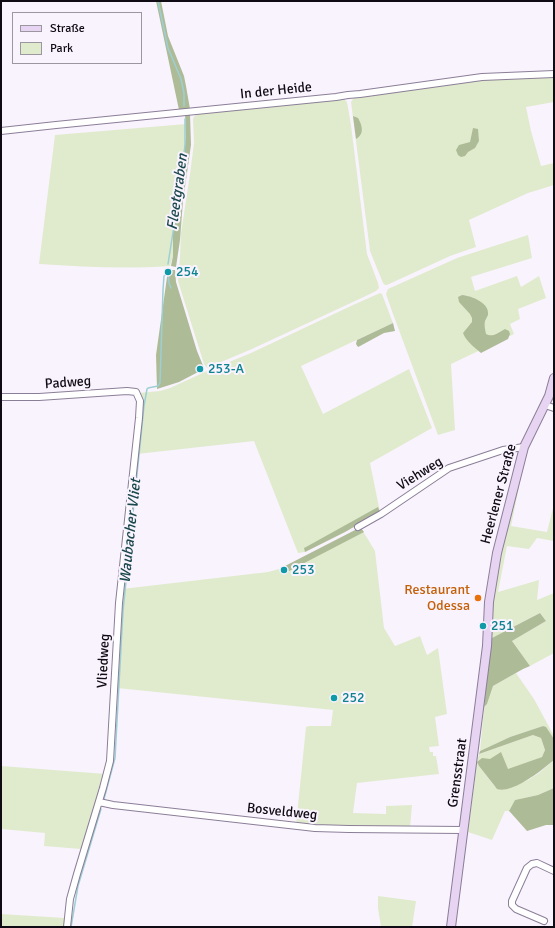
<!DOCTYPE html>
<meta charset="utf-8">
<style>
body{margin:0}
#map{position:relative;width:555px;height:928px;overflow:hidden;background:#f9f3fe;font-family:Signika,sans-serif}
canvas{display:block}
.frame{position:absolute;inset:0;border:2px solid #0f0a14;pointer-events:none}
.legend{position:absolute;left:12px;top:12px;width:130px;height:52px;box-sizing:border-box;background:#f9f3fe;border:1px solid #9b96a0;margin:0;padding:5px 7px;list-style:none;font-size:12px;color:#0f0a14}
.legend li{display:flex;align-items:center;gap:8px;height:20px}
.legend b{width:20px;border:1px solid #9b96a0}
</style>
<div id="map">
<canvas width="555" height="928"></canvas>
<div class="frame"></div>
<ul class="legend">
<li><b style="height:5px;background:#e6d4f2"></b>Straße</li>
<li><b style="height:11px;background:#e0ebcd"></b>Park</li>
</ul>
</div>
<script>
const c = document.querySelector('canvas').getContext('2d');
c.lineJoin = 'round';
function fillPath(path, color) {
  c.fillStyle = color;
  c.fill(path, 'evenodd');
}
function stroke(path, color, width, dash) {
  c.strokeStyle = color;
  c.lineWidth = width;
  c.lineCap = dash ? 'butt' : 'round';
  c.setLineDash(dash || []);
  c.stroke(path);
}
function drawText(font, color, halo, rows, align = 'center') {
  c.font = font + ' Signika,sans-serif';
  c.lineWidth = 4;
  c.setLineDash([]);
  c.textBaseline = 'middle';
  c.strokeStyle = halo;
  c.fillStyle = color;
  for (const [text, x, y, turn = 0] of rows) {
    c.save();
    c.translate(x, y);
    c.rotate((+turn || 0) * Math.PI / 180);
    c.textAlign = isNaN(turn) ? turn : align;
    if (halo) c.strokeText(text, 0, 0);
    c.fillText(text, 0, 0);
    c.restore();
  }
}
fillPath(new Path2D(`
 M554,76V102L526,107L531,131L541,166L554,163V185L528,193L469,220L476,247L450,256L387,285H385L383,283L370,251L351,102L353,99L356,96L487,79Z
 M342,99H344L347,102L351,125L367,254L378,283L379,288L376,291L368,295L252,349L207,368L204,364L178,281L180,257L181,233L190,174L194,143L193,119C195,114 198,114 204,113Z
 M186,124V137L173,228V256L170,266C127,269 83,267 39,264L40,256L55,135Z
 M528,235L532,258L471,277L475,291L517,276L521,287L539,276L546,298L518,309L520,319L510,324L514,334L451,364L455,430L438,435L393,314L386,294L388,289L457,258Z
 M380,293L382,294L393,323L301,366L323,414L409,369L432,428L370,463L380,512L345,532L305,552L298,553L254,441L137,454L139,393L160,391L170,388L207,371L251,353L353,305Z
 M518,481L519,482V487L511,526L547,532L554,504V541L537,538L529,549L507,546L498,592L539,580L537,600L554,593V653L530,666L512,641L546,621L540,613L490,639L494,581Z
 M361,528L375,551L384,628L395,646L420,636L427,655L438,648L447,714L435,717L439,746L429,747L430,752H433V756H436L439,774L357,783L353,813L386,814V806L412,805L410,828L296,825L306,727L309,726H331L333,710L117,688L122,589L268,572L283,568L307,555Z
 M516,673L534,699L554,736V739L543,726L510,737L480,751L484,707L487,704L493,686Z
 M533,735L541,738L545,750L542,757L508,770L490,759L479,766L495,787H512L528,780L539,773L554,760V788L538,795L515,800L509,811H505L492,840L468,832L477,762L479,754Z
 M1,766L106,774L83,847L81,849L44,846L45,833L1,829Z
 M378,896L416,901L412,927H381L378,908Z
 M1,914L65,918L64,927H1Z`), '#e0ebcd');
fillPath(new Path2D(`
 M156,1H161L168,36L184,76L186,86L190,109L179,110Z
 M185,114H190L191,145L183,201L180,240L176,267L171,266L173,256V228L186,137Z
 M353,116L358,118C362,125 365,134 356,139Z
 M473,128L478,129L479,141L475,148L468,152L465,156L461,157L458,155L456,150L459,145L470,142Z
 M168,270H175L176,282L197,351L204,368L202,370L179,382L157,389L156,355Z
 M462,295C472,296 490,303 488,315C487,317 486,319 485,321C484,325 485,329 486,334C493,338 499,332 505,329L509,331L510,334L508,339L481,353C474,347 466,341 463,333L472,322V318L470,314L459,302L458,297Z
 M393,323L395,331L384,333L360,346L358,347L356,344L357,340Z
 M378,507L380,512L345,532L305,552L304,548L306,547Z
 M359,528H361L364,532L289,571H286L285,566Z
 M540,613L546,621L512,641L530,666L523,669L493,686L487,704L484,707L487,679L490,639Z
 M543,726L546,727L554,739V760C549,764 544,768 539,772C529,779 509,793 497,789L479,766L477,762L482,758L490,759L501,752L508,769L542,757L545,750L541,738L533,735L479,754L480,751L510,737Z
 M554,788V825H546L527,831L511,813L509,811L515,800L538,795Z`), '#aebb97');
stroke(new Path2D(`
 M158,1L168,48L181,79L184,93V106
 M168,264L179,194L185,145V119
 M168,273L169,283L171,288
 M104,799L115,758L123,611L144,406L147,389L148,388L158,386L160,383L163,290L164,276L168,273
 M71,927L78,886L101,809`), '#9dcfd5', 1.5);
const minor = new Path2D(`
 M1,131L56,125L336,97L348,95L360,94L482,77L554,74
 M1,397H39L127,391L136,392L140,401L139,418L119,603L110,761L103,788L77,874L70,899L67,927
 M545,405L554,408
 M358,527L381,514L449,468L503,450L524,447
 M99,802L113,805L315,828L349,829L463,830
 M544,921L516,909L512,905V901L527,868L532,864L537,863L554,871`);
const secondary = new Path2D(`
 M451,927L487,646L489,602L497,553L524,447L549,396L554,378`);
stroke(minor, '#8b7e97', 8);
stroke(secondary, '#8b7e97', 10);
stroke(minor, '#fff', 6);
stroke(secondary, '#e6d4f2', 8);
for (const [x, y, r, color] of [
 [168,272,4,"#0f9aa8"],
 [200,369,4,"#0f9aa8"],
 [284,570,4,"#0f9aa8"],
 [478,598,4,"#e8710a"],
 [483,626,4,"#0f9aa8"],
 [334,698,4,"#0f9aa8"]
]) {
  const dot = new Path2D();
  dot.arc(x, y, r, 0, 2 * Math.PI);
  c.fillStyle = color;
  c.fill(dot);
  stroke(dot, '#f9f3fe', 1.5);
}
drawText('14px', '#0f0a14', '#f9f3fe', [
 ["In der Heide",276,91,-6],
 ["Padweg",68,383,-4],
 ["Viehweg",420,474,-32],
 ["Heerlener Straße",499,494,-75],
 ["Vliedweg",104,661,-87],
 ["Grensstraat",458,773,-82],
 ["Bosveldweg",282,812,6]
]);
drawText('14px', '#0d838f', '#f9f3fe', [
 ["254",176,272],
 ["253-A",208,369],
 ["253",292,570],
 ["251",491,626],
 ["252",342,698]
], 'left');
drawText('14px', '#c56008', '#f9f3fe', [
 ["Restaurant",470,590],
 ["Odessa",470,606]
], 'right');
drawText('italic 15px', '#1b484d', '#f9f3fe', [
 ["Fleetgraben",178,192,-82],
 ["Waubacher Vliet",131,531,-84]
]);
</script>
